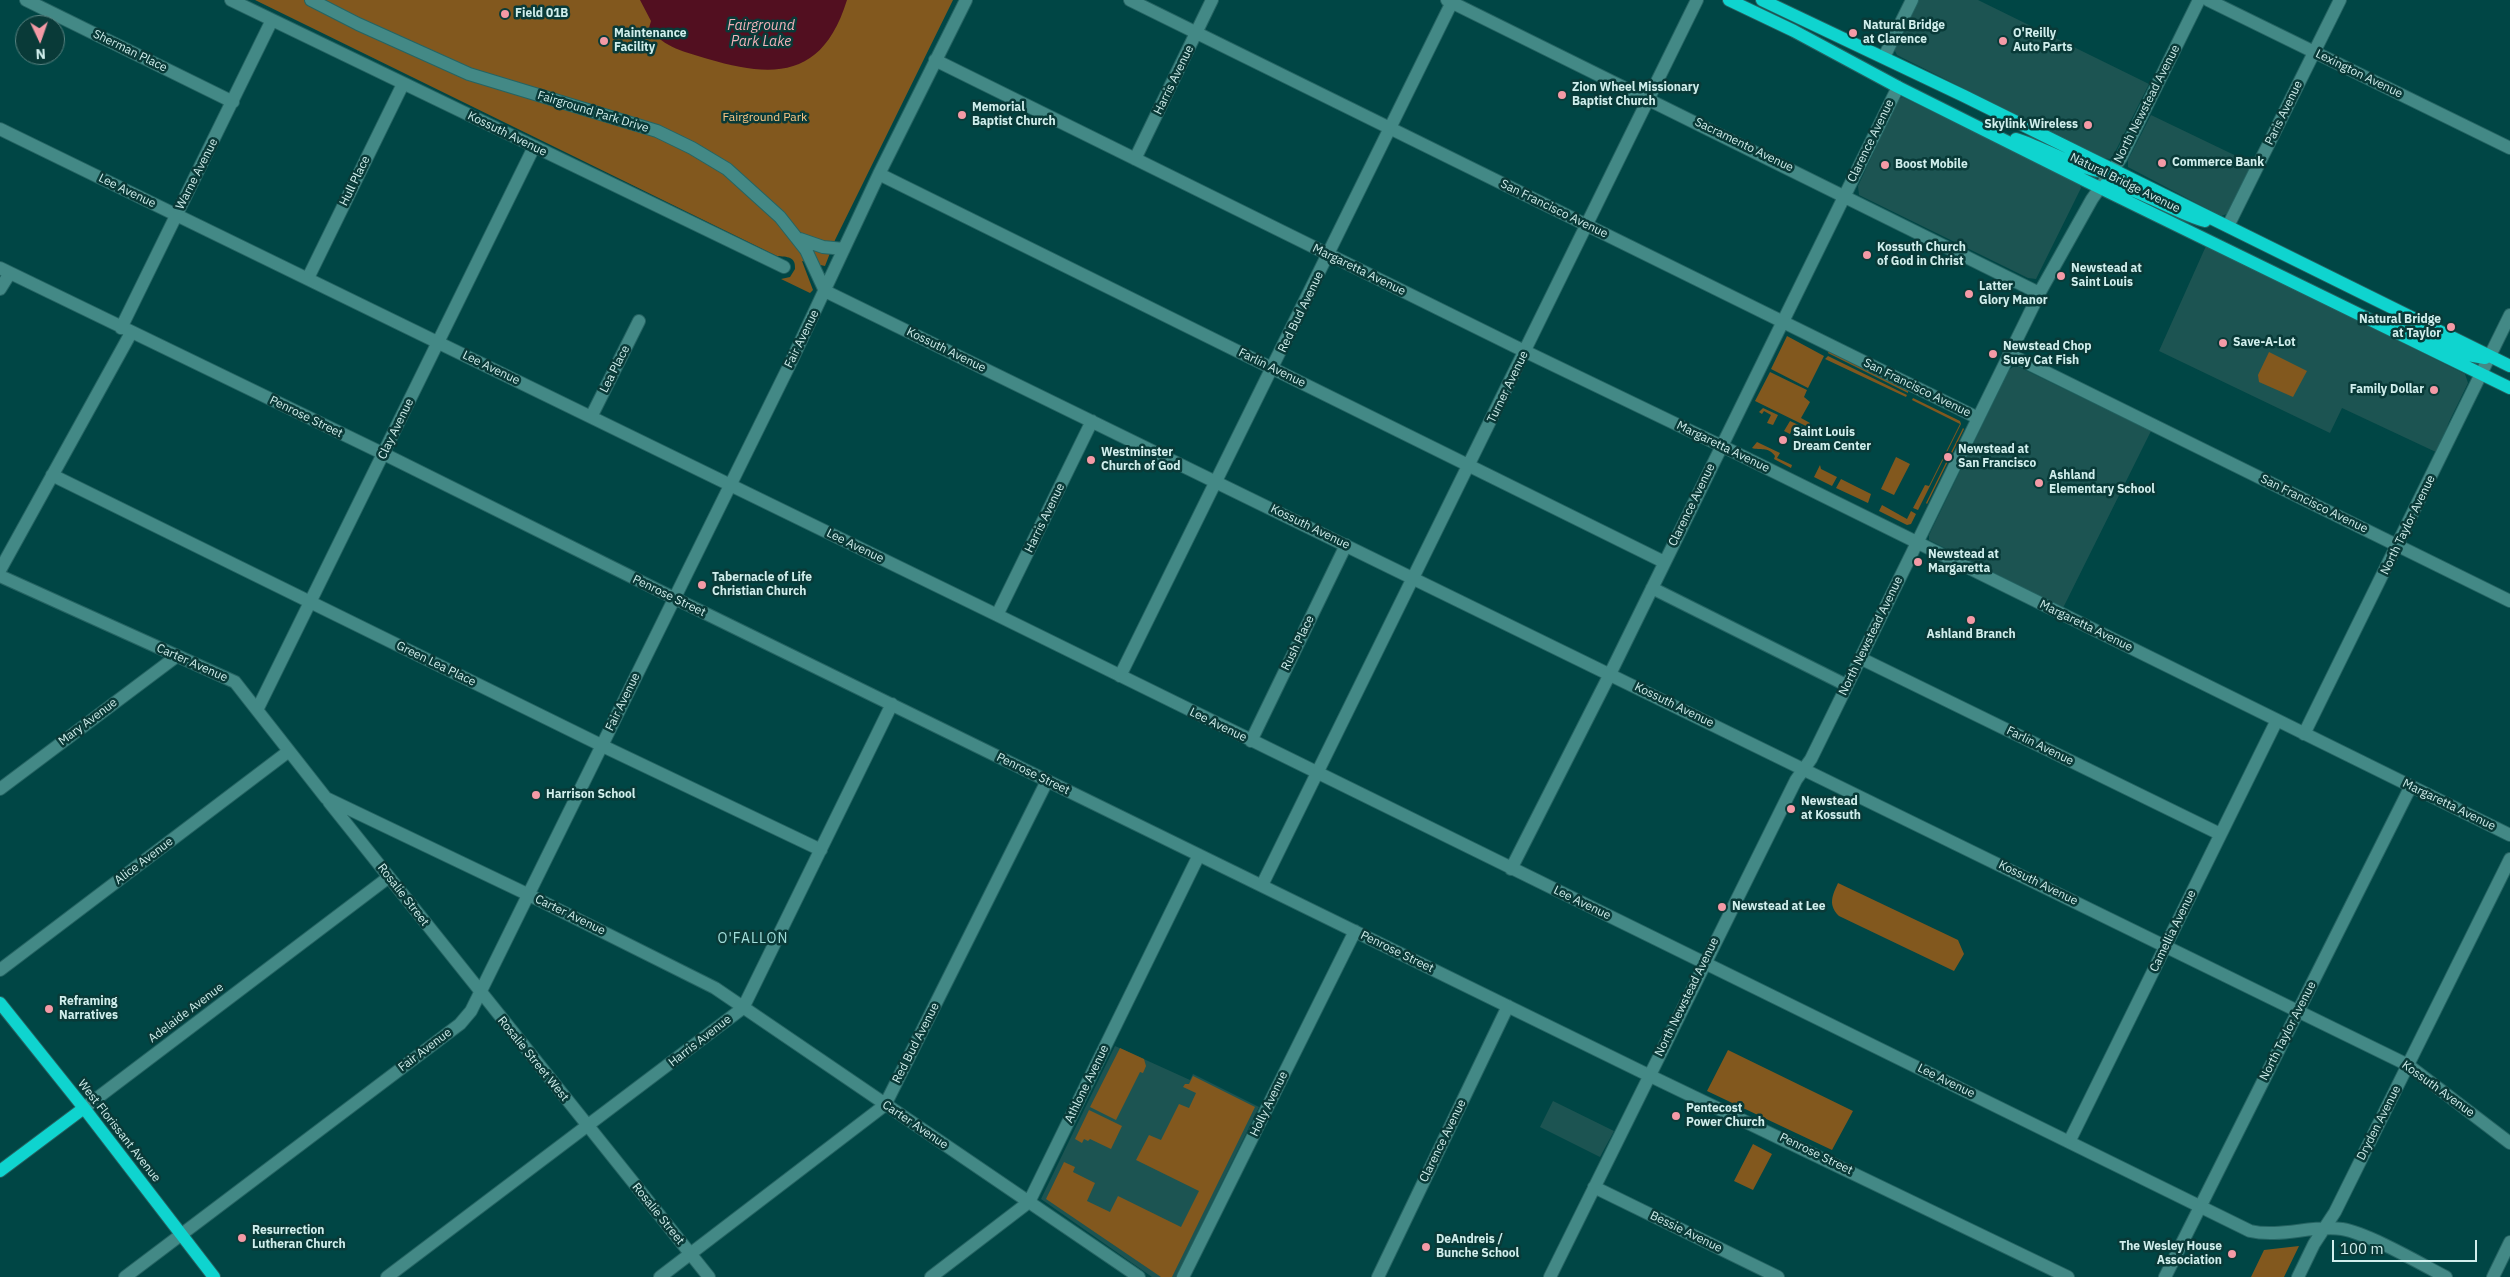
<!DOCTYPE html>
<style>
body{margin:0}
#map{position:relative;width:2510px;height:1277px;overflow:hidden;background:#004645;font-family:"IBM Plex Sans",sans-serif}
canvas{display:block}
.north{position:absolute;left:15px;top:15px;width:50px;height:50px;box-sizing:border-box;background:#093a38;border:1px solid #598280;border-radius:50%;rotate:177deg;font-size:14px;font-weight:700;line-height:20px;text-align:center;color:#d0eeec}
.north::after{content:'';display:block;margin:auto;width:18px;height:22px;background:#f49aa6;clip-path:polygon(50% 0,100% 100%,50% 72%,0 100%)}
.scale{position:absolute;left:2332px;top:1240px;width:145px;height:22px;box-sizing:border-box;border:2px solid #d0eeec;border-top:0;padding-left:6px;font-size:15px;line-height:18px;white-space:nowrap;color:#d0eeec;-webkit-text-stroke:4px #093a38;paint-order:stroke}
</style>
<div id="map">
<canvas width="2510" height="1277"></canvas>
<div class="north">N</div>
<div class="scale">100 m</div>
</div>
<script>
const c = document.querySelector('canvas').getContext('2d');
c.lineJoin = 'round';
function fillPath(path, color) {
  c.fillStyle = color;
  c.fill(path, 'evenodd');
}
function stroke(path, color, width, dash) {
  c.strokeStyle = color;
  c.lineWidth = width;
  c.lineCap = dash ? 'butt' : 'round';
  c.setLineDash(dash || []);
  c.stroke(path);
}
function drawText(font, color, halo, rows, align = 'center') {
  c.font = font + ' "IBM Plex Sans",sans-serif';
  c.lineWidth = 5;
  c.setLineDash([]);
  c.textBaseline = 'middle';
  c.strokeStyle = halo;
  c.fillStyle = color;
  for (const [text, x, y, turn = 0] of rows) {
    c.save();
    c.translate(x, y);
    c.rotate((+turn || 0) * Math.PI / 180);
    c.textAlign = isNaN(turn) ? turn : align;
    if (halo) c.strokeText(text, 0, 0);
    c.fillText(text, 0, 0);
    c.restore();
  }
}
fillPath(new Path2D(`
 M1918,0H1978L2149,84L2113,156L2110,159L2103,158L1897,55L1894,49Z
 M1902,97L2079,183L2081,188L2036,279L2028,278L1859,195L1858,186L1898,100Z
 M2151,115L2253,164L2227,214L2221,216L2128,167V160Z
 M2206,246L2465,374L2468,383L2449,422L2438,453L2342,408L2330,433L2159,351Z
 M2013,367H2019L2151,431L2063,608L1929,540V535L2009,370Z
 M1115,1046L1190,1080L1193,1074L1259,1107L1176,1277H1152L1041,1199Z
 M1553,1101L1614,1131L1600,1157L1540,1127Z`), '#1c5452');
fillPath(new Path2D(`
 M255,0H953L835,240L825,266L802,261L813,290L810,293L781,279L790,277L795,269C796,256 787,257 777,256Z
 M1787,336L1824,356L1808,388L1771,369Z
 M1829,351L1908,391V393L1828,353Z
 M2269,352L2307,371L2293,397L2259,382L2258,375Z
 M1828,356L1907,395L1906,397L1825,359Z
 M1770,372L1807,390L1804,397L1810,402L1801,418L1810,423L1808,427L1755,401Z
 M1913,398L1960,421L1961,424L1918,510L1913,508L1925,485L1929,486L1960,424L1912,400Z
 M1763,408L1778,415L1773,425L1767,423L1771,415L1764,411L1762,414L1759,412Z
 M1790,421L1807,429L1804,435L1792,429L1790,434L1784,431Z
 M1963,428L1964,429L1927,504L1926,503Z
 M1757,442L1780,453L1777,458L1792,465L1791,468L1774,459L1775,456C1768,446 1760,451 1752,448Z
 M1896,457L1910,464L1894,495L1881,489Z
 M1820,465L1821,469L1837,477L1832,486L1814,477Z
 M1841,479L1871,494L1868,503L1836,488Z
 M1882,505L1907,519L1911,511L1916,514L1911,524L1907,525L1879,511Z
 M1838,883L1958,940L1964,954L1954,971L1839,916C1828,905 1832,896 1838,883Z
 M1120,1048L1144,1059L1146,1066L1143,1073L1140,1072L1116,1120L1090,1107Z
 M1728,1050L1853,1111L1832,1150L1707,1091Z
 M1193,1076L1255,1107L1172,1277H1161L1046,1199L1064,1162L1075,1167L1073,1172L1095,1183L1087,1201L1110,1212L1118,1196L1181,1227L1199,1191L1136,1160L1149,1135L1161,1140L1179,1104L1189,1108L1196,1093L1183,1087L1185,1084H1189Z
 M1089,1110L1122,1126L1111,1149L1090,1139L1088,1141L1084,1139L1082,1143L1075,1139Z
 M1753,1144L1772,1154L1753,1190L1734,1181Z
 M2299,1246L2284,1277H2251L2264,1250Z`), '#82581e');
fillPath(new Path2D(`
 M640,0H847C823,77 776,79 708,59C686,52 664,48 649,28L651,21Z`), '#520f20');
const minor = new Path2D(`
 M26,0L233,102
 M231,0L784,267
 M311,0L358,24L469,74L657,131L692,148L727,169L780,217L806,250L825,291L2408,1065L2510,1143
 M1130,0L1978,418
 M1447,0L2039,293
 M2208,0L2510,148
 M1884,57L1912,0
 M935,60L1516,347L1732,451L2510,835
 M0,129L997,615L2250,1231C2280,1238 2311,1225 2342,1229C2370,1234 2419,1263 2446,1277
 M1135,159L1212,0
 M879,174L1664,562
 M2228,226L2340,0
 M800,239L823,247L844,249
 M0,268L384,454L674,598L1640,1071L2068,1277
 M308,278L403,84
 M0,289L10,273
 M121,328L272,20
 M2009,354L2510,601
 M591,417L639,321
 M52,475L609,749L821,850
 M0,570L131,333
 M0,576L235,682L326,798L527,894L715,988L1139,1277
 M1652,588L1846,685
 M997,615L1092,421
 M1860,658L2220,834
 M1120,676L1453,0
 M257,710L534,147
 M2304,734L2510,315
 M1251,741L1346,545
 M0,789L177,656
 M329,802L709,1277
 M1511,869L1610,674L1898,87
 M1262,885L1697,0
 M0,970L289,751
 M84,1108L389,877
 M2069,1142L2277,720
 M1594,1187L1778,1277
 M125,1277L460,1024L471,1011L790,364L879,174L966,0
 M387,1277L743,1008L892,704
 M660,1277L885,1105L1047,781
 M931,1277L1029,1202L1199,855
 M1183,1277L1355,931
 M1378,1277L1508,1006
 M1550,1277L1796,780L1811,759L2041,290L2092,199L2121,158L2199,0
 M2165,1277L2411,786
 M2298,1277L2314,1244L2335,1212L2510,859
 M2493,1277L2510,1242`);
const major = new Path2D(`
 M1729,0L1794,31L1898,87L2086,181L2510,388
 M1762,0L1964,96L2510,366
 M2016,139C2039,145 2092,177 2111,171
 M2105,185C2126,181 2179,215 2205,221
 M2397,324L2468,355L2485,358
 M0,1003L84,1108L214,1277
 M0,1171L84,1108`);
stroke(minor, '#256463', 14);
stroke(major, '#256463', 14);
stroke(minor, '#438986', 12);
stroke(major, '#0fd4cf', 12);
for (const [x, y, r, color] of [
 [505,14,5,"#f49aa6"],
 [1853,33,5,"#f49aa6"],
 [604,41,5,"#f49aa6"],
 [2003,41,5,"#f49aa6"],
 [1562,95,5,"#f49aa6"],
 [962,115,5,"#f49aa6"],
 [2088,125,5,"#f49aa6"],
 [2162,163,5,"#f49aa6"],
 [1885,165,5,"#f49aa6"],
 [1867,255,5,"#f49aa6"],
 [2061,276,5,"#f49aa6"],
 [1969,294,5,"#f49aa6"],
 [2451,327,5,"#f49aa6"],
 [2223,343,5,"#f49aa6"],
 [1993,354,5,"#f49aa6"],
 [2434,390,5,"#f49aa6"],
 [1783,440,5,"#f49aa6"],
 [1948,457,5,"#f49aa6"],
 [1091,460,5,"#f49aa6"],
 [2039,483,5,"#f49aa6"],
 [1918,562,5,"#f49aa6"],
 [702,585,5,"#f49aa6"],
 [1971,620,5,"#f49aa6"],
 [536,795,5,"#f49aa6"],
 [1791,809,5,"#f49aa6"],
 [1722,907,5,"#f49aa6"],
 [49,1009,5,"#f49aa6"],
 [1676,1116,5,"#f49aa6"],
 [242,1238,5,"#f49aa6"],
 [1426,1247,5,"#f49aa6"],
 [2232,1254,5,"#f49aa6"]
]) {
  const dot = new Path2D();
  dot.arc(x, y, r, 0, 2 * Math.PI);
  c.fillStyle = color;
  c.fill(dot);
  stroke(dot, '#093a38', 2);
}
drawText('bold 12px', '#d0eeec', '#093a38', [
 ["Field 01B",515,14],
 ["Natural Bridge",1863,26],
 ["at Clarence",1863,40],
 ["Maintenance",614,34],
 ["Facility",614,48],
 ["O'Reilly",2013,34],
 ["Auto Parts",2013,48],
 ["Zion Wheel Missionary",1572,88],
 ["Baptist Church",1572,102],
 ["Memorial",972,108],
 ["Baptist Church",972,122],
 ["Skylink Wireless",2078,125,"right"],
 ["Commerce Bank",2172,163],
 ["Boost Mobile",1895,165],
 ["Kossuth Church",1877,248],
 ["of God in Christ",1877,262],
 ["Newstead at",2071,269],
 ["Saint Louis",2071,283],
 ["Latter",1979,287],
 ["Glory Manor",1979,301],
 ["Natural Bridge",2441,320,"right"],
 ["at Taylor",2441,334,"right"],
 ["Save-A-Lot",2233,343],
 ["Newstead Chop",2003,347],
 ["Suey Cat Fish",2003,361],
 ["Family Dollar",2424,390,"right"],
 ["Saint Louis",1793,433],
 ["Dream Center",1793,447],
 ["Newstead at",1958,450],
 ["San Francisco",1958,464],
 ["Westminster",1101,453],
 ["Church of God",1101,467],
 ["Ashland",2049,476],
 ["Elementary School",2049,490],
 ["Newstead at",1928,555],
 ["Margaretta",1928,569],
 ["Tabernacle of Life",712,578],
 ["Christian Church",712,592],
 ["Ashland Branch",1971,635,"center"],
 ["Harrison School",546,795],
 ["Newstead",1801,802],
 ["at Kossuth",1801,816],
 ["Newstead at Lee",1732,907],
 ["Reframing",59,1002],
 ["Narratives",59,1016],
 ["Pentecost",1686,1109],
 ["Power Church",1686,1123],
 ["Resurrection",252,1231],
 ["Lutheran Church",252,1245],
 ["DeAndreis /",1436,1240],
 ["Bunche School",1436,1254],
 ["The Wesley House",2222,1247,"right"],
 ["Association",2222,1261,"right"]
], 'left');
drawText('12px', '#d0eeec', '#093a38', [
 ["Sherman Place",130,51,26],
 ["Lexington Avenue",2359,74,26],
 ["Harris Avenue",1174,80,-64],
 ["North Newstead Avenue",2147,104,-63],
 ["Fairground Park Drive",593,112,17],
 ["Paris Avenue",2284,113,-64],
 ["Kossuth Avenue",507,134,26],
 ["Clarence Avenue",1871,141,-64],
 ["Sacramento Avenue",1744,145,26],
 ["Warne Avenue",197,174,-63],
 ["Hull Place",355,181,-64],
 ["Natural Bridge Avenue",2125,183,26],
 ["Lee Avenue",127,191,26],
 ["San Francisco Avenue",1554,209,26],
 ["Margaretta Avenue",1359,270,26],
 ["Red Bud Avenue",1301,312,-64],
 ["Fair Avenue",802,339,-64],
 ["Kossuth Avenue",946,350,26],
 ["Lee Avenue",491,368,26],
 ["Farlin Avenue",1272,368,26],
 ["Lea Place",615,369,-63],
 ["Turner Avenue",1508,387,-64],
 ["San Francisco Avenue",1917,388,26],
 ["Penrose Street",306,417,26],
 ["Clay Avenue",396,429,-64],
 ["Margaretta Avenue",1723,447,26],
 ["San Francisco Avenue",2314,504,26],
 ["Clarence Avenue",1692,505,-64],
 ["Harris Avenue",1045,518,-64],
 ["North Taylor Avenue",2408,525,-64],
 ["Kossuth Avenue",1310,527,26],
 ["Lee Avenue",855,546,26],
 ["Penrose Street",669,596,26],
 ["Margaretta Avenue",2086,626,26],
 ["North Newstead Avenue",1871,636,-64],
 ["Rush Place",1298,643,-64],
 ["Carter Avenue",192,663,24],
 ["Green Lea Place",436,664,26],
 ["Fair Avenue",623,702,-64],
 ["Kossuth Avenue",1674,705,26],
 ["Mary Avenue",88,722,-37],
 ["Lee Avenue",1218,725,26],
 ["Farlin Avenue",2040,746,26],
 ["Penrose Street",1033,774,26],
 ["Margaretta Avenue",2449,805,26],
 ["Alice Avenue",144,861,-37],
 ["Kossuth Avenue",2038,883,26],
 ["Rosalie Street",403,895,52],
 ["Lee Avenue",1582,903,26],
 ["Carter Avenue",570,915,26],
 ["Camellia Avenue",2173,931,-64],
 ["Penrose Street",1397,952,26],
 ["North Newstead Avenue",1687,997,-64],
 ["Adelaide Avenue",186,1013,-37],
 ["North Taylor Avenue",2288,1031,-63],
 ["Harris Avenue",700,1041,-38],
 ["Red Bud Avenue",916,1043,-63],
 ["Fair Avenue",425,1050,-37],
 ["Rosalie Street West",533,1059,51],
 ["Lee Avenue",1946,1081,26],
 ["Athlone Avenue",1087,1084,-64],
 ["Kossuth Avenue",2438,1089,36],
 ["Holly Avenue",1269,1104,-64],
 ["Dryden Avenue",2379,1123,-63],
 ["Carter Avenue",915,1125,34],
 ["West Florissant Avenue",119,1131,52],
 ["Clarence Avenue",1443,1141,-64],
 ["Penrose Street",1816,1154,26],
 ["Rosalie Street",658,1214,51],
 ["Bessie Avenue",1686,1232,26]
]);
drawText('12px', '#fcc786', '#093a38', [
 ["Fairground Park",765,118]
]);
drawText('italic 14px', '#f3b2b9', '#093a38', [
 ["Fairground",761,26],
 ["Park Lake",761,42]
]);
c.letterSpacing = '1px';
drawText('14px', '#a3e0dd', '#093a38', [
 ["O'FALLON",753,939]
]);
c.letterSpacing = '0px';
</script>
